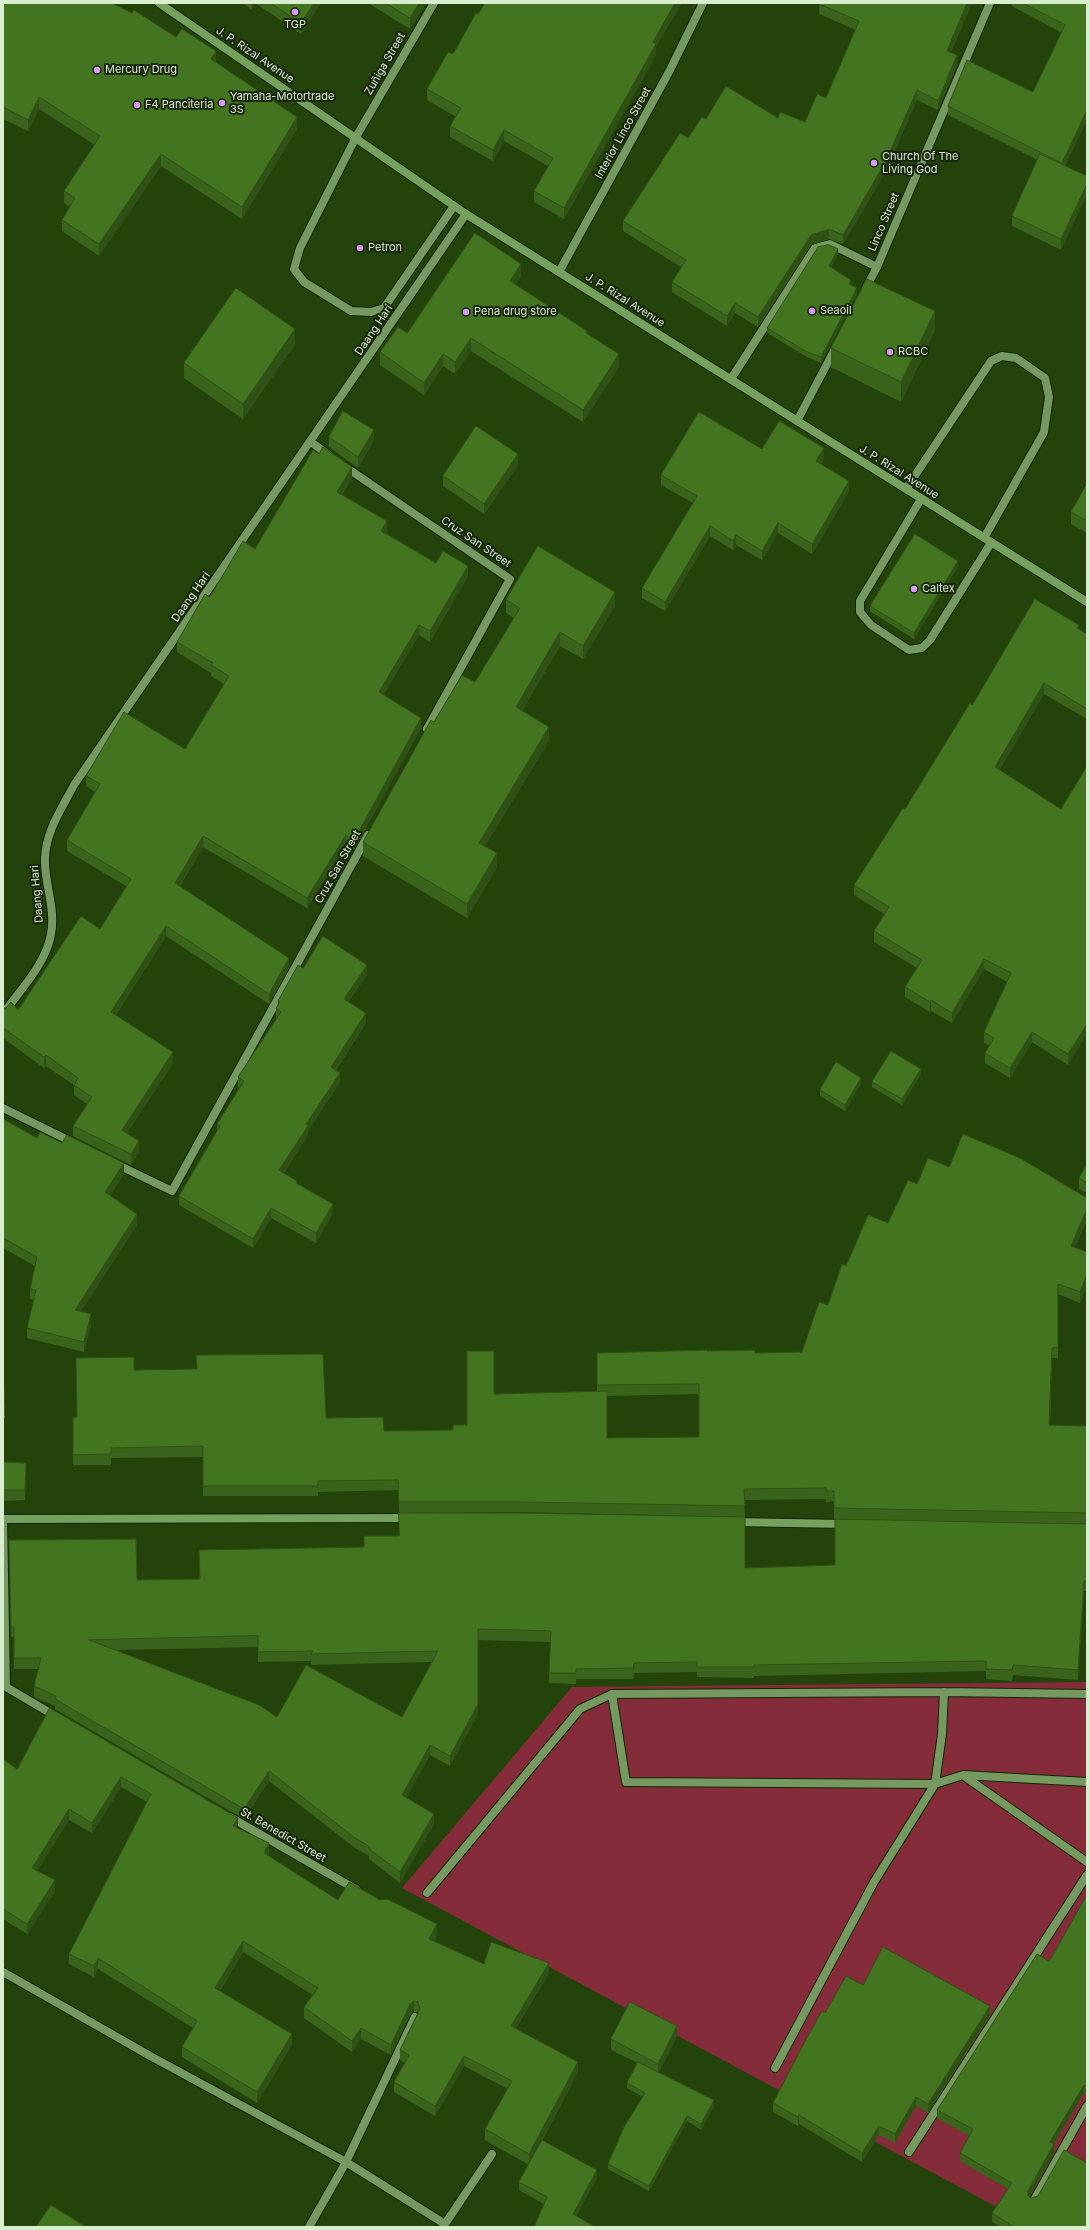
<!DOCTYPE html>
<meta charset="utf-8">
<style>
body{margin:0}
#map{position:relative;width:1090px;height:2230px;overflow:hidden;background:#23430a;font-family:Inter,sans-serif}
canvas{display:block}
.frame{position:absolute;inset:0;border:4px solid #d9edcf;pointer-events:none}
</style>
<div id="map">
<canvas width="1090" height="2230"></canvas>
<div class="frame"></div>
</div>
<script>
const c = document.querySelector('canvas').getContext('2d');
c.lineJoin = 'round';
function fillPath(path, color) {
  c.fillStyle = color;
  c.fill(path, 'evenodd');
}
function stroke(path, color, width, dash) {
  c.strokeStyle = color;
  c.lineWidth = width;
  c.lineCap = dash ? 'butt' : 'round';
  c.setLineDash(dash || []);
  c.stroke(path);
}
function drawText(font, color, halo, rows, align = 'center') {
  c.font = font + ' Inter,sans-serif';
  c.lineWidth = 4;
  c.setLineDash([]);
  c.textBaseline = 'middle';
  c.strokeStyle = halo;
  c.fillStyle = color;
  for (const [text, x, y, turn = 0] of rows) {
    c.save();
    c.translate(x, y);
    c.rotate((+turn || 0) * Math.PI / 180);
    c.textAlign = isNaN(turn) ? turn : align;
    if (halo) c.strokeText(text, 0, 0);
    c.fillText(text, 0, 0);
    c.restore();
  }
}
fillPath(new Path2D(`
 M1087,1682V2227H1034L402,1888L572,1687Z`), '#842c3a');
const lane = new Path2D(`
 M356,137L300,248L294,269L304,282L351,311L371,312L384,308L454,206
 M731,379L815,248L830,244L877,267
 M906,489L991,361L1002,356L1016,358L1045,378L1049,397L1044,432L984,538
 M921,499L860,601V612L871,625L909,650L922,648L930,640L991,543
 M612,1694L626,1782L935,1784L963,1775L1087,1782
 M964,1776L1087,1862
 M427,1893L580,1709L612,1694L944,1692L1087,1694
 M775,2068L874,1882L935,1784L942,1734L944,1692
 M909,2152L1087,1875
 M1033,2202L1087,2106`);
const street = new Path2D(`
 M356,137L434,3
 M559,272L669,72L703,3
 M866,288L877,267L990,3
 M797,421L836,347
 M311,442L330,456
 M344,466L510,579L427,729
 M3,1014C20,990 46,964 51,934C56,908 44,883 45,858C46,831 62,808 74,785L466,214
 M3,1108L74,1143
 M116,1164L172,1191L368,835
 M3,1519L6,1687L57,1717
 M230,1817L357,1890
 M3,1972L152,2057L346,2162L445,2224
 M309,2227L346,2162L415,2017
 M443,2227L492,2154`);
const secondary = new Path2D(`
 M159,3L466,214L1087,602
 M3,1519L408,1518
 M734,1522L844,1524`);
stroke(lane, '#0f2700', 10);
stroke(street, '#0f2700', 10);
stroke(secondary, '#0f2700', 10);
stroke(lane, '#759960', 8);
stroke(street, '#759960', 8);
stroke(secondary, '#76a05d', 8);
fillPath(new Path2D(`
 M3,3L216,62L297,129L242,219L161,166L99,256L62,231V220L70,207L64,203V191L95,145L39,109L28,131L3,119Z
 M242,3H321L301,34L255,3L251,9Z
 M368,3H426L410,29Z
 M819,3H972L951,52L957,65L938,110L917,100L886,171L843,244L829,239L811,245L758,327L735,313L727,326L672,292V282L681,267L623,231V221L688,138L706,119L778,118L805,122L826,98L856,30L819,14Z
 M1012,3H1087V120L1065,166L1061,250L1012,226V216L1038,160L948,115V106L1033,92L1062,33L1012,6Z
 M478,14L656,47V55L564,219L534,202V191L548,166L504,141L493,161L450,137V126L456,117L427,100V89L453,54Z
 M838,254L831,267L851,285L857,293L821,363L807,357L767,333V328Z
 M521,276L515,285L587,334L619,367L583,422L471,351L455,374L443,366L424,395L380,365V352L407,333Z
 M935,330L901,402L831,367V348Z
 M295,344L243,419L184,378V363Z
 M329,437L374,440L358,468L329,447Z
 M762,449L824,458L821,464L849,491L812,554L778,533L762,560L736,545L733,550L710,536L665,611L642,598V588L693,503L661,485V475Z
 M518,465L484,514L443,486V476Z
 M352,477L342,495L387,532L386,533L436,563L468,576L430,642L419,635L383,695L421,728L354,850L346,845L307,908L203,847L180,886L289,968L269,1004L166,936L116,1015L173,1063L127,1133L139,1152L131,1165L73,1136V1126L87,1104L74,1095V1085L46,1066L44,1068L3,1038V1008L18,1010L100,929L126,886L67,851V840L95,792L86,786V776L185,749L224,684L211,676V673L177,652V642L210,597L255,549Z
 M1087,484V533L1071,524V512Z
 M958,566L914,639L870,611V606Z
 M506,600L615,606L583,659L560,646L522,711L549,741L485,846L497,867L467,918L363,856V842L434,722L475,682L514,618L506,613Z
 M1079,629L1087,634V719L1044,694L999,770L1061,809L1087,766L1068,1065L1032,1042L1010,1078L985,1063V1053L990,1046L984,1043V1032L1007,982L984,969L952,1023L931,1011L930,1012L905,997V987L917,968L874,942V931L884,914L854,895V885L905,809L972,705Z
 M303,968L367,975L348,1002L366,1023L336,1070L340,1082L308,1131V1135L284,1173L333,1213L316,1243L271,1218L253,1248L179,1205V1196L217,1132V1124L240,1088L238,1087V1077L277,1018H276V1008L278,1005V1001Z
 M921,1074L902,1105L872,1087V1082Z
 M861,1083L845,1111L820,1096V1090Z
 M3,1119L37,1138L124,1174L110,1196L137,1225L81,1311L91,1324L84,1352L27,1338V1328L34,1300L30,1299V1289L35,1266L3,1248Z
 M1087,1165V1193L1079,1189V1178Z
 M949,1167L1087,1198V1220L1075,1247L1087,1252V1285L1080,1303L1058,1294V1358H1052L1050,1425L1087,1426V1524L834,1519V1501L826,1502V1499L744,1500L745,1517L521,1512L399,1513L398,1490L318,1492V1496H203V1457L111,1458V1465H73V1418L77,1417L134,1370L326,1418L384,1431L453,1430L467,1425L494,1394L597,1392V1353L707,1351L755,1353L802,1352L828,1305L846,1266L888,1223L917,1184ZM699,1394V1437L607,1438V1396Z
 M3,1369L5,1408V1418H3Z
 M3,1462L26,1463L25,1500L3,1501Z
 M1087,1524V1591H1084L1078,1680L1013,1675L1012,1681L986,1679V1671L754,1676V1678L697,1677V1672L634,1673L633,1679H576V1684L549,1683L550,1642L478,1640V1714L450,1766L430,1755L406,1798L434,1824L400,1883L369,1859V1856L355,1848L269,1781L244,1819L55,1709V1706L34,1697V1686L38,1669H14V1637H11L9,1540L137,1580L200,1579L745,1568L835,1565ZM258,1647V1662L311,1661V1665L432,1662L402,1717H277L115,1650Z
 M50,1708L238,1828L269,1853L268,1856L338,1900L437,1934L434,1941L484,1964L549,1973L516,2028L578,2072L542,2141L597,2178L576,2216L544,2204L519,2190V2182L529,2165L485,2140V2129L508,2089L464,2066L435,2116L394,2092V2082L405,2063L400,2060V2050L418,2013V2012H414L410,2015L391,2055L361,2039L352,2052L304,2018V2007L313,1995L243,1952L220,1991L292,2045L257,2103L182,2057V2047L193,2028L98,1969L94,1977L69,1964V1954L147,1802L121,1787L92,1833L69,1820L37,1871L55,1891L27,1934L3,1919V1759L17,1769Z
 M1087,1895V2095L1084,2093L1054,2144V2153L1029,2197L1031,2198L1087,2227H1001L992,2222V2213L1008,2189L960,2161V2153L969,2136L937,2118V2110L1049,1961Z
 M863,1985L990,2015L928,2113L916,2106L895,2143L879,2135L862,2162L799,2124L798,2126L773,2112V2103L825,2013Z
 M677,2036L659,2072L714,2106L701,2130L687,2121L649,2191L608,2169V2164L643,2097L627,2088V2083L638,2063L611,2050V2039Z`), '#3a641b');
fillPath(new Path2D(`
 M251,3H255L251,9Z
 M314,3H321L301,34V23Z
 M419,3H426L410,29V18Z
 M675,3H682L656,47V55L564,219V208L653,42Z
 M967,3H972L947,60V51Z
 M216,51V63L211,59Z
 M957,55V65L938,110V101Z
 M917,90V100L886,171L843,244V235Z
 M39,97V109L28,131V120Z
 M1087,110V120L1062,172V163Z
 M297,117V129L242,219V207Z
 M504,130V141L493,161V150Z
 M161,154V166L99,256V244Z
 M1087,184V195L1061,250V239Z
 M829,229V239L811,245L758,327V317L811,235Z
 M838,249V254L829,271V266Z
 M521,264V276L510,293V281Z
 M857,288V293L821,363V357Z
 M735,303V313L727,326V316Z
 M935,311V330L901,402V382Z
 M295,329V344L243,419V404Z
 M471,338V351L455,374V362Z
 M443,354V366L424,395V383Z
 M619,354V367L583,422V410Z
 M374,430V440L358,468V457Z
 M824,448V458L816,471V461Z
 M518,454V465L484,514V504Z
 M352,467V477L337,502V492Z
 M849,481V491L812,554V544Z
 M387,521V532L381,541V531Z
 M778,523V533L762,560V551Z
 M710,526V536L665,611V602Z
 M736,535V545L733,550V541Z
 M958,561V566L914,639V633Z
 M468,566V576L430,642V631Z
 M615,592V606L583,659V646Z
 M419,625V635L379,703V692Z
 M560,632V646L516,721V707Z
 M1044,683V694L995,778V767Z
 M421,718V728L354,850V840Z
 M549,727V741L479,856V843Z
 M346,835V845L307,908V898Z
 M203,836V847L175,893V883Z
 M497,853V867L467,918V904Z
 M166,926V936L111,1022V1012Z
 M289,958V968L269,1004V994Z
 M984,959V969L952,1023V1013Z
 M367,965V975L344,1008V999Z
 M931,1000V1011L930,1012V1002Z
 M366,1013V1023L331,1076V1067Z
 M1087,1024V1034L1068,1065V1054Z
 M1032,1032V1042L1010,1078V1068Z
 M173,1052V1063L122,1140V1130Z
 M46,1055V1066L44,1068V1057Z
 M921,1069V1074L902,1105V1099Z
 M340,1073V1082L308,1131V1135L279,1180V1170L306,1124Z
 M861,1078V1083L845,1111V1105Z
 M139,1141V1152L131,1165V1154Z
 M124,1163V1174L105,1203V1192Z
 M333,1204V1213L316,1243V1233Z
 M271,1208V1218L253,1248V1239Z
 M1087,1209V1220L1071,1256V1246Z
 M137,1214V1225L75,1321V1310Z
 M1087,1274V1285L1080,1303V1292Z
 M91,1314V1324L84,1352V1342Z
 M1084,1581V1591L1078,1680V1670Z
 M478,1704V1714L450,1766V1756Z
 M430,1745V1755L402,1806V1795Z
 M269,1771V1781L244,1819V1809Z
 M121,1777V1787L92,1833V1823Z
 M69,1809V1820L32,1879V1868Z
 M434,1814V1824L400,1883V1872Z
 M238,1818V1828L233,1826Z
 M269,1843V1853L264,1864V1853Z
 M55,1880V1891L27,1934V1924Z
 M437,1924V1934L429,1949V1939Z
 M243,1941V1952L215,1998V1988Z
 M98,1958V1969L94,1977V1966Z
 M549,1963V1973L511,2036V2026Z
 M414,2001V2012L410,2015L391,2055V2045L410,2004Z
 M990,2006V2015L928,2113V2104Z
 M677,2026V2036L658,2074V2064Z
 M361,2028V2039L352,2052V2041Z
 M292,2034V2045L257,2103V2092Z
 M464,2056V2066L435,2116V2106Z
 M578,2062V2072L529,2165V2154Z
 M1084,2085V2093L1050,2150V2142Z
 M916,2097V2106L895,2143V2134Z
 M714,2100V2106L701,2130V2124Z
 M799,2115V2124L798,2126V2117Z
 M687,2116V2121L649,2191V2186Z
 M879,2126V2135L862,2162V2153Z
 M1054,2144V2153L1028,2199V2191Z
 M597,2170V2178L573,2222V2214Z`), '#2f5116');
const building = new Path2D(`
 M3,3H112L132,13L134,10L176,37L182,29L216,51L211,59L297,117L242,207L161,154L99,244L62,220L75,198L64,191L100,136L39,97L28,120L3,107Z
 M271,3H314L301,23Z
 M386,3H419L410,18Z
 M485,3H675L653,42L656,44L564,208L534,191L553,158L504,130L493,150L450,126L461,108L427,89L448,52L453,54L476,13L478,14Z
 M819,3H967L947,51L957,55L938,101L917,90L886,161L843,235L829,229L811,235L758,317L735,303L727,316L672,282L686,260L623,221L680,133L688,138L702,117L706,119L726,86L778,118L780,112L805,122L817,94L826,98L859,21L819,4Z
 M1023,3H1087V110L1062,163L948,106L967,60L1033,92L1065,25Z
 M1040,154L1087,176V184L1061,239L1012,216Z
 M475,233L521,264L510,281L587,331L586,333L619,354L583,410L471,338L455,362L443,354L424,383L380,352L398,327L407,333Z
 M829,245L838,249L829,266L851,280L849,284L857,288L821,357L807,352L767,328L818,247Z
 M867,279L935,311L901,382L831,348Z
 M236,288L295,329L243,404L184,363Z
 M343,411L374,430L358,457L329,437Z
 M699,412L762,449L779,421L824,448L816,461L849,481L812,544L778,523L762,551L736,535L733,541L710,526L665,602L642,588L697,496L661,475Z
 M476,426L518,454L484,504L443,476Z
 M323,447L352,467L337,492L387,521L381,531L436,563L443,551L468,566L430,631L419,625L379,692L421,718L354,840L346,835L307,898L203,836L175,883L289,958L269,994L166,926L111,1012L173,1052L122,1130L139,1141L131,1154L73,1126L92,1097L74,1085L78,1078L46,1055L44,1057L3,1028V1008H6L11,1002L18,1010L81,916L100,929L131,879L67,840L100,784L86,776L124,712L185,749L229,676L211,665L213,663L177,642L205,594L210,597L243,541L255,549L313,450L319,454Z
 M1087,484V521L1071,512Z
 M915,534L958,561L914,633L870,606Z
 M538,546L615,592L583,646L560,632L516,707L549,727L479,843L497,853L467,904L363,842L431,720L434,722L462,675L475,682L520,608L506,600Z
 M1035,599L1079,625L1077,628L1087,634V709L1044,683L995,767L1061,809L1087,766V1024L1068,1054L1032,1032L1010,1068L985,1053L994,1038L984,1032L1011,973L984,959L952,1013L931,1000L930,1002L905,987L922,960L874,931L889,907L854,885L903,808L905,809L970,703L972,705Z
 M323,936L367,965L344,999L366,1013L331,1067L340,1073L306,1124L308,1126L279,1170L297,1181L296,1183L333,1204L316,1233L271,1208L253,1239L179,1196L220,1126L217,1124L244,1081L238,1077L281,1012L276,1008L280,1002L278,1001L298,965L303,968Z
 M891,1051L921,1069L902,1099L872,1082Z
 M836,1062L861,1078L845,1105L820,1090Z
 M3,1119L37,1138L40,1132L62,1143L67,1135L124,1163L105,1192L137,1214L75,1310L91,1314L84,1342L27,1328L36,1290L30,1289L37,1257L3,1238Z
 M963,1134L1020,1158L1087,1198V1209L1071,1246L1087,1252V1274L1080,1292L1058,1284V1347L1052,1348L1049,1425L1087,1426V1513L834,1508V1491H826V1488L744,1489L745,1506L521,1502H399L398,1480L318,1481V1486H203V1446L111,1448V1454L73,1455V1418L77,1417L76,1358L134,1357V1370L197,1369L196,1355L323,1354L326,1418L383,1417L384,1431L453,1430V1425H467V1351H494V1394L607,1391V1438L699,1437V1384L597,1385V1353L707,1350V1351L755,1350V1353L802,1352L819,1302L828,1305L842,1264L846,1266L868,1215L888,1223L908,1180L917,1184L928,1158L949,1167Z
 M1087,1165V1183L1079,1178Z
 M3,1369L5,1408H3Z
 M3,1462L26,1463L25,1490H3Z
 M399,1513H521L745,1517V1568L835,1565V1519L1087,1524V1581H1084L1078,1670L1013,1665L1012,1670L986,1669V1661L754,1665V1667H697V1662L634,1663L633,1668L576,1669V1673H549L551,1631L478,1629V1704L450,1756L430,1745L402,1795L434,1814L400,1872L369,1849L370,1847L355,1838L269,1771L244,1809L55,1699L56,1696L34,1686L41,1658H14V1627H11L9,1540L136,1539L137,1580L200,1579L199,1550L364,1547V1536H399ZM258,1636V1652L313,1651L311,1654L438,1651L402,1717L306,1665L277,1717L259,1705L89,1640Z
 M50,1708L238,1818L233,1826L269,1843L264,1853L338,1900L349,1882L380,1900L387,1899L437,1924L429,1939L484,1964L491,1942L549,1963L511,2026L578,2062L529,2154L485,2129L512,2081L464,2056L435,2106L394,2082L409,2055L400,2050L420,2009L418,2002L414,2001L410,2004L391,2045L361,2028L352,2041L304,2007L318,1988L243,1941L215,1988L292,2034L257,2092L182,2047L197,2021L98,1958L94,1966L69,1954L151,1794L121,1777L92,1823L69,1809L32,1868L55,1880L27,1924L3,1909V1759L17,1769Z
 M1087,1895V2086L1084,2085L1050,2142L1054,2144L1028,2191V2196L1031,2198L1038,2196L1064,2150L1087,2163V2227H1014L992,2213L1012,2183L960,2153L973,2129L937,2110L1037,1954L1049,1961Z
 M883,1947L990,2006L928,2104L916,2097L895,2134L879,2126L862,2153L799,2115L798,2117L773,2103L803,2045L822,2011L825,2013L846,1976L863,1985Z
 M630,2002L677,2026L658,2064L611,2039Z
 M638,2062L714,2100L701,2124L687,2116L649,2186L608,2164L624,2127L645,2093L627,2083Z
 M542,2140L597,2170L573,2214L595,2227H534L547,2197L519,2182Z
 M51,2205L86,2227H36Z`);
fillPath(building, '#43741f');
stroke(building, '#2f5116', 1);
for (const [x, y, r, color] of [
 [295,12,4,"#da9af7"],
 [97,70,4,"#da9af7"],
 [222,103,4,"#da9af7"],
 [137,105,4,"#da9af7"],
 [874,163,4,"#da9af7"],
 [360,248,4,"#da9af7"],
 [812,311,4,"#da9af7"],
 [466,312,4,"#da9af7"],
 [890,352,4,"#da9af7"],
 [914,589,4,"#da9af7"]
]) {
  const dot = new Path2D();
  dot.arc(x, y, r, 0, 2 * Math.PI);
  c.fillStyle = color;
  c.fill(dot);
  stroke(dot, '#17250e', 1.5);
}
drawText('11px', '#d9edcf', '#17250e', [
 ["TGP",295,25,"center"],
 ["Mercury Drug",105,70],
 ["Yamaha-Motortrade",230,97],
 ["3S",230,110],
 ["F4 Panciteria",145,105],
 ["Church Of The",882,157],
 ["Living God",882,170],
 ["Petron",368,248],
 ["Seaoil",820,311],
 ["Pena drug store",474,312],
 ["RCBC",898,352],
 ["Caltex",922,589]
], 'left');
drawText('11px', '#d9edcf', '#17250e', [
 ["J. P. Rizal Avenue",255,55,34],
 ["Zuñiga Street",385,64,-60],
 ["Interior Linco Street",623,133,-61],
 ["Linco Street",884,222,-67],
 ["J. P. Rizal Avenue",625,300,32],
 ["Daang Hari",374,330,-56],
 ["J. P. Rizal Avenue",899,472,32],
 ["Cruz San Street",476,542,34],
 ["Daang Hari",191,597,-55],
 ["Cruz San Street",338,867,-61],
 ["Daang Hari",37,894,-95],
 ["St. Benedict Street",283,1835,30]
]);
</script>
